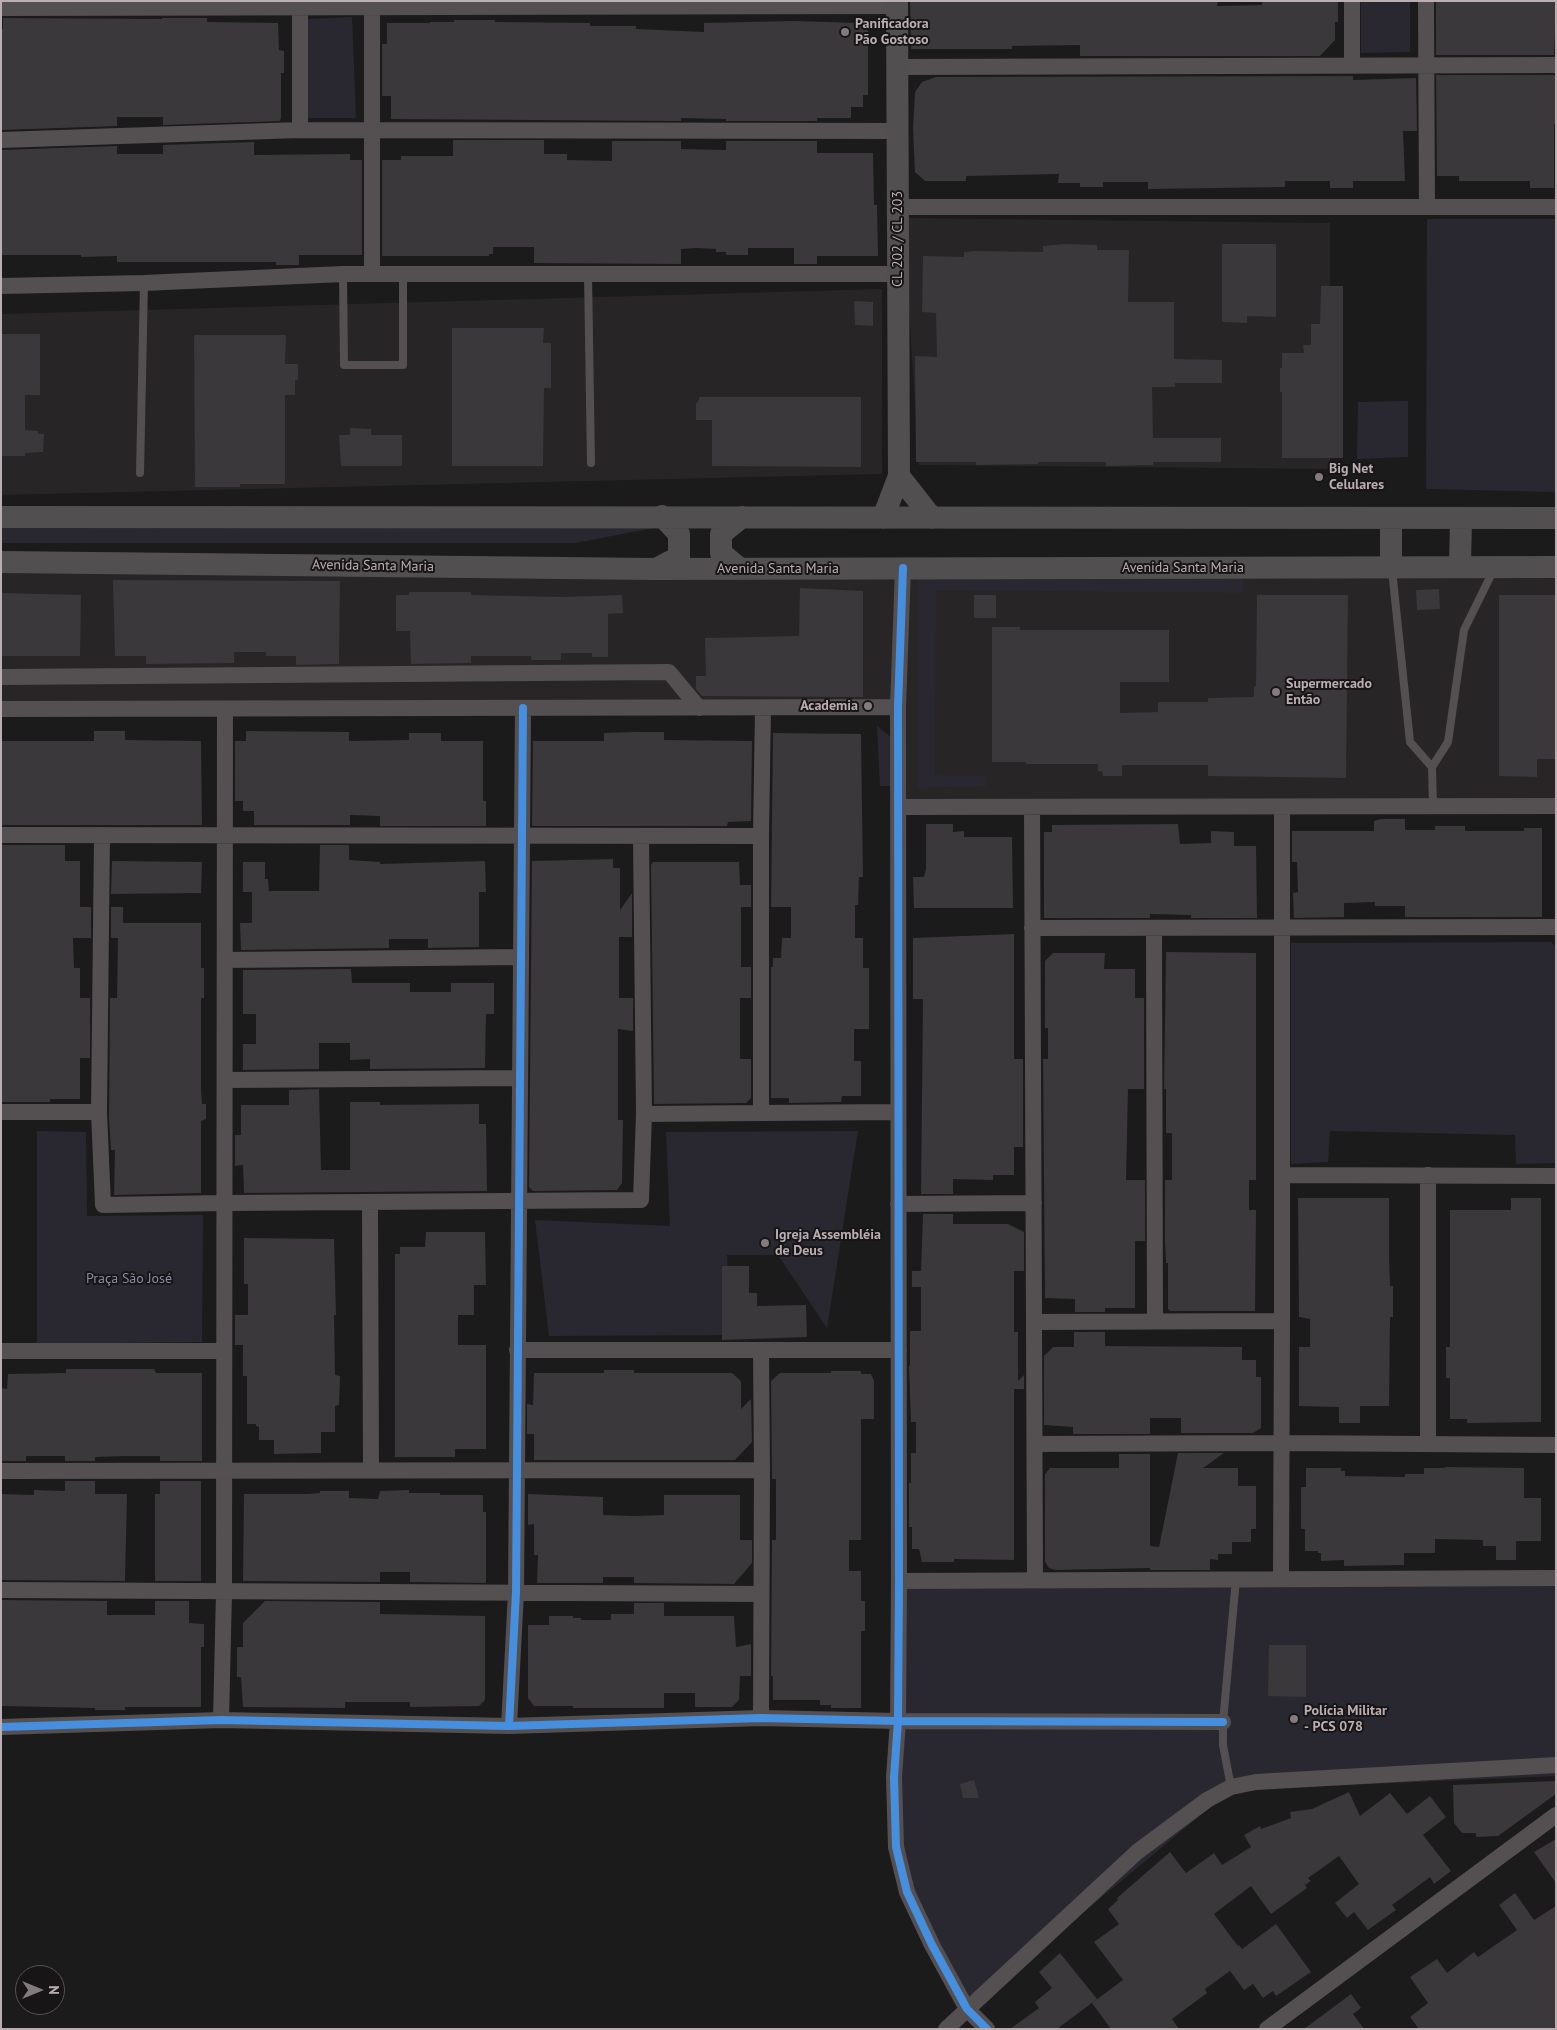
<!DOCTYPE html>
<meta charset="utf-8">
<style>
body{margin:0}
#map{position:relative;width:1557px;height:2030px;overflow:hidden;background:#1b1b1b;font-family:"PT Sans",sans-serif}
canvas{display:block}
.frame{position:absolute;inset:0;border:2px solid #bbaeb3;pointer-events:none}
.north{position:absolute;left:15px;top:1965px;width:50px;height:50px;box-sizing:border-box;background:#171515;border:1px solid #595254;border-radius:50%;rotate:90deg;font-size:14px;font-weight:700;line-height:20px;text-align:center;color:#bbaeb3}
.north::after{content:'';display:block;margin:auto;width:18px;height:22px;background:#837b7e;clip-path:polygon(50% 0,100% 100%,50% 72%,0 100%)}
</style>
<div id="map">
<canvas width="1557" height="2030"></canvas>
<div class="frame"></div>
<div class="north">N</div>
</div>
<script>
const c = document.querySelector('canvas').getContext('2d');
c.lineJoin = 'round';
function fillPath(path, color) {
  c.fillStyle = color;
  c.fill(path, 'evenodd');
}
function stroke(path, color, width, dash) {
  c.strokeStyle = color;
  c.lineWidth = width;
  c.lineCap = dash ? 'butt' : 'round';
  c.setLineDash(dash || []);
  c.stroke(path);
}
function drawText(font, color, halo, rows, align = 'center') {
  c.font = font + ' "PT Sans",sans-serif';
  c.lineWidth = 4;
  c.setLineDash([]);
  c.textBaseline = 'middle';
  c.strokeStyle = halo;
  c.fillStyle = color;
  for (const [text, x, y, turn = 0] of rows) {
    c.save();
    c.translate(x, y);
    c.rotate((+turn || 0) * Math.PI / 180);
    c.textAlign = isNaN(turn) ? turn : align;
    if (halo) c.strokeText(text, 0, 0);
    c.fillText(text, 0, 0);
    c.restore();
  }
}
fillPath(new Path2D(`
 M903,218L1330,223V469L919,465Z
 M882,289V474L1,495V314Z
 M1,562L1556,567V806L899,807L900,704L1,709Z`), '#272525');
fillPath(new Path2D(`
 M1361,1H1410V52L1361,53Z
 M352,17L356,118H308V19Z
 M1427,219H1556V492L1426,489Z
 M1408,401V457L1357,459L1358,402Z
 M1,523L664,526L575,543H1Z
 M918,573L1242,575L1244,593L936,590L935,775L986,776L987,786L918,788Z
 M877,726L892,738L891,786H880Z
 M1551,942L1556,947V1163L1516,1164L1515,1135L1330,1131L1328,1162L1291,1164V943Z
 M37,1131L86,1132L87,1216L203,1215L202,1342L37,1344Z
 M858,1131L827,1328L778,1255H727L730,1335L549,1336L535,1220L670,1226L666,1132Z
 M1556,1578V1776L1231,1790L967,2009L913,1901L899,1844V1581Z`), '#292831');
fillPath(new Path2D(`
 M910,1H1218L1217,6L1262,5V1H1338V22H1335V40L1320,56H1080V45L1012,46V49H911Z
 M1436,1H1556L1554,55H1436Z
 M3,18L162,19V18H207V22L278,23L279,50L284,51V73H281V118L280,121L163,125V117H117V126L1,130V29H3Z
 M454,20H495V22H499L590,23V26H636V29L704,32V23L794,21L859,23L868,30V95H863V107H851V118H817V121H726V119L681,118V121L391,119V96H382V44H387V23H430V22H454Z
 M1436,75H1554L1556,77V124H1554V188H1530V181H1459V176H1437Z
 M1353,76V80L1416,78L1417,131H1403L1405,181H1353V188H1330V181H1285V187L1148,189V182H1103V187H1080V183H1058L1059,174L966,176V181H925L915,172L913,129L915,92L922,82L936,77Z
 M453,140H544V154H567V160L612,161V141H681V149L726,150V141H817V153H873L874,205H877L878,256H817V264H794V248H748V255H726V252H716V249L697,248L681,249V264L534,263V247H493V254H489V256H382V160H401V156H453Z
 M254,142V155L350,154V160H362V255H299V265H276V262H117V256L81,257V255H3L1,253V150L117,146V154H163V145Z
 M1065,244L1097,245V250H1129L1128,302H1174V359L1222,360V383H1175V387H1152L1153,438H1221V462H1153V465L1106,466V462H1038V464L976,465V462H916L915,356L937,357L936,313L922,312L923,256L964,257V252L975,251L1043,252V246Z
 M1222,244H1276V317L1247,316V323L1222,322Z
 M1321,286H1343V458H1282V392H1280V368H1282V353H1304L1303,345H1311V324H1320Z
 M854,301L873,302V326L855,325Z
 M452,328H544L543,343H551V388H544L543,466H452Z
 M1,334H40V395H25V430L38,431V434H44L43,452L25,453V456H1Z
 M194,335H286L285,364H298V380H295V395H285V484H240V487H195Z
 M699,397H861V467L712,466V420H696V404L699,400Z
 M350,428L371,429V435H402V466H341L339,435H350Z
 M113,580L340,581L339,664L296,665V656H266V652H234V663L146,664V656H115Z
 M800,588L863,591V697L702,696L696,689V676H706L705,638L799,636Z
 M1439,589L1440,609L1417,610L1416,590Z
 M409,592H471V595L562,597L622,595L623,613L608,614V657H592V653H561V660H531V656H471V663L411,664L410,631H396V595H409Z
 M1,593L81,595L80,656H1Z
 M974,595H996V618H974Z
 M1257,595H1348L1346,778L1208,776V765H1122V776H1103L1102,771H1098V764H1026V762H992V627H1020V630H1169V682H1120V713L1158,712V702H1208V698L1254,697V686H1256Z
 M1499,595H1556V759H1537V777L1499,776Z
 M94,731H125V740L201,741L202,825H1V741H94Z
 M246,731L349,732V741L409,740V733H441V741H483V801H486V826H380V816L350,815V825H254V811H243V801H235V741H246Z
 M636,732H664V740L752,741L751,821L728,822L727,826H532L533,741H604V733Z
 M773,733L861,734L863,877H859L858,905H855V938H863V968H869V1029H854V1061H861V1096H842L841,1102L789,1103V1098H771V967H773V958H781L782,938H791V907H771Z
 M1381,819H1405V830H1435V826H1465V831H1524V828H1542V917H1405V906H1375V902L1344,903V917L1294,918L1293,893L1298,892L1297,862H1292V831H1374V821Z
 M926,824H953V832L964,831V837H1012L1013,908H914L913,877H924L926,869Z
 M1178,824L1180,844L1211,843V831L1234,832V846H1256L1257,918H1191V915L1150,914V918H1044V832H1052V825Z
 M1,845H65V861H80V907H91V938H73L74,968H80V998H90V1058H80V1099H50V1102H1Z
 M320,845H349V860L380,862V864L485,861L486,892H479V947L428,948V939H389V948L241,950L240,923H252V892H243V862H265V879H268L269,891H319Z
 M613,859V868H620V910L632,893V937H619V998H633V1031L618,1029V1120H623L622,1183L617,1190L533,1191L529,1187L532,861Z
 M112,861L202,862L201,893L111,894Z
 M653,862H739L740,885H751V907H741V967H751V998H740V1059H751V1098L746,1103L654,1104L651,865Z
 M111,907H123V923H201V968H204V998H201V1090L202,1104H206V1119L201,1121V1193L114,1195L115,1150H111L109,1119L110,998H117L118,938H111Z
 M1014,934V1059H1023V1147H1014V1175H993V1180L953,1179V1194H921L923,999H913V938Z
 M1166,952L1256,953V1180H1249V1210H1256L1255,1311H1170L1168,1309V1263H1166L1165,1241V1180H1172V1133H1166V1089H1164Z
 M1053,953H1105L1104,969H1135V998H1144V1089H1128L1126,1180H1145V1241H1135V1308H1105V1312H1075V1299L1045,1298L1043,1059H1048V1028H1045V961Z
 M351,969L352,983H410V992H451V983H494V1014H486L485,1068L370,1069V1059L350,1060V1043H319V1069L243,1070V1044H256V1014H243V970Z
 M319,1089L321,1170H350V1102H380V1105L479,1104V1124H486L487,1191L244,1193L243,1165L235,1166V1135H241V1105H289V1090Z
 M1298,1198H1389V1257L1390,1286H1393V1317H1390L1389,1406H1360V1423H1339V1407L1299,1406V1347H1310V1319L1299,1317Z
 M1511,1198H1541V1422L1467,1423V1419H1450V1378H1446V1347H1450V1210H1511Z
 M923,1214H953V1224H1008L1024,1232V1271H1014V1332H1018V1381L1024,1375V1389H1014V1560L954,1559V1562H922L919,1549H912V1527H909V1483H911V1453H916V1422H911L909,1366H910V1331H921V1287H912V1271H921Z
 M426,1232H485L486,1285H474V1315H458V1345H486V1449H455V1457H395V1254H400V1247H425Z
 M244,1238L334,1239L336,1315H334L335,1375L340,1376L339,1405L335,1406V1432H321V1453L274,1454V1440H259V1427L256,1426V1424H247V1376H243V1345H235V1315H248V1284H244Z
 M722,1266H749V1293H757V1306L806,1305L807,1337L722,1340Z
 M1074,1332H1105V1346L1242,1347V1360H1256V1377H1261V1428L1253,1433H1181V1418H1150V1434H1073V1427L1044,1425V1356L1053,1347H1074Z
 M66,1369H154L156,1373H202V1461H160V1456H125L95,1457V1461H65V1456H26V1461H1V1388L7,1389L8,1374L66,1373Z
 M604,1370H634V1373H732L741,1381V1409L751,1399L752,1442L735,1460H534V1434H527V1404L533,1405L534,1373H604Z
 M831,1371H861V1374H871L874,1381V1419H861V1540H849V1571H861V1601H865V1631H861V1708H831V1705H820V1700H773V1676H771L772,1540H776V1479H772L771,1381L780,1373H831Z
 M1178,1453H1224L1203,1468H1238V1486H1256V1529H1251V1542H1232V1554H1218V1560L1210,1559V1570H1150V1568L1055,1570L1049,1568L1045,1562V1474L1050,1468H1119V1454H1150V1546L1159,1547Z
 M1445,1467L1524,1468V1498H1541V1541H1516V1560H1496V1546H1483V1540L1435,1539V1553H1404V1565L1344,1566V1560L1321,1561V1553H1318V1551H1305V1529H1301V1487H1306V1468H1341V1471H1345V1476L1405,1477V1474H1424V1468H1445Z
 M65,1481H95V1494H127L125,1581L1,1580V1494L34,1495V1490L65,1491Z
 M160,1481H201V1581H155V1494H160Z
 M409,1490V1493H440V1495H483V1512H486V1583L410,1582V1572H380V1582L243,1581L244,1494H307L320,1493V1491H349V1498L378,1499L380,1491Z
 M528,1494L603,1497V1515L634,1516L664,1515V1495H740V1540H752V1563L734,1584L634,1583V1577H603V1583H537L538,1555H534V1524L528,1525Z
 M1,1600L107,1601V1615H155V1601H189V1623L204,1624V1647H201V1707H125V1710H95V1708L1,1706Z
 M265,1601L380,1602V1614L485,1616V1700L479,1706L410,1707V1702H345V1708L243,1707L241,1677H237V1647H243V1623Z
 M634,1603H664V1616H734L736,1647L751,1644V1676H740L739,1700L732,1707H695V1693H664V1708H573V1706H534L528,1698V1625H549V1616H573V1618H581V1620H611V1614H634Z
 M1269,1645H1306V1697L1268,1696Z
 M974,1780L979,1798H963L960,1784Z
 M1556,1781V1794L1498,1836L1476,1837V1833H1462L1454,1823L1453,1785Z
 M1349,1792L1360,1816L1390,1793L1407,1814L1430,1796L1446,1817L1423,1835L1451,1871L1434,1884L1430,1877L1422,1883L1392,1905L1396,1910L1368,1930L1354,1912L1347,1918L1335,1903L1359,1884L1339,1856L1308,1878L1311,1881L1305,1885L1307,1888L1271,1914L1251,1886L1214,1914L1238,1946L1239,1945L1242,1949L1276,1924L1311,1972L1276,1996L1273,1991L1263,1998L1253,1984L1244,1990L1230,1971L1205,1989L1207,1993L1172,2019L1179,2029H1111L1092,2003L1123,1980L1094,1942L1119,1924L1108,1909L1118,1900L1117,1898L1170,1852L1186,1873L1214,1853L1222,1865L1251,1847L1244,1835L1260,1826L1261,1829L1291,1818L1290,1812L1312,1809Z
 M1556,1839V1883L1534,1852Z
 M1515,1893L1534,1920L1556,1906V2029H1419L1410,2017L1428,2003L1410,1977L1437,1959L1447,1973L1474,1952L1478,1957L1517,1930L1499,1905Z
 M1060,1953L1097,1999L1057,2029H1010L1039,2008L1035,2002L1052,1988L1039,1972Z
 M1351,1994L1361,2008L1353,2014L1364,2029H1304Z`), '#3a383a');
stroke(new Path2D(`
 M343,274L344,365H403V274
 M588,274L591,463
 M140,473L144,283
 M1392,570L1410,742L1432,767
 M1433,806L1432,767L1448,742L1464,630L1493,571
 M1231,1787L1223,1745V1722L1236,1579`), '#545051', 8);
stroke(new Path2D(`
 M1426,1L1427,207
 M1,8L897,6
 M1352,65V1
 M898,67L1556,65
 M300,130V1
 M1,140L300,130L898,131
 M898,207H1556
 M372,274V7
 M1,286L144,283L343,274H898
 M903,568L898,707L899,1581L898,1721L894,1777L896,1847L907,1892L932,1945L967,2009L987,2029
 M1,677L669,672L699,708
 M1,709L898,707
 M899,807L1556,806
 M1032,807L1035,1580
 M1282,807V1321
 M1,835L761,836L763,708
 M641,836L644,1114
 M761,836V1113L898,1112
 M1032,928L1556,927
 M1154,928L1155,1321
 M225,960L521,957
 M225,1080L520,1078
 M1,1112H99L102,835
 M99,1112L103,1205L225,1203L641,1200L644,1114L761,1113
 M1282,1175L1556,1176
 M1428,1175V1444
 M370,1202L371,1470
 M898,1204L1034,1203
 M1034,1322L1282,1321L1281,1579
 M517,1350H899
 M761,1350L762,1470
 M1,1351H224
 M1035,1444L1282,1443L1556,1445
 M1,1471L762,1470L761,1718
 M899,1581L1556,1578
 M1,1590L761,1594
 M221,1720L224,1591L225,709
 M509,1726L516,1592L523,708
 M1,1727L221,1720L509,1726L761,1718L898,1721L1223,1722
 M946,2029L1137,1852L1207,1800L1231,1787L1256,1782L1556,1765
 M1267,2029L1556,1815`), '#545051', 16);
stroke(new Path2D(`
 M899,476L932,518
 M1,517L1556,518
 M883,518L899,476L897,1
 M1391,518V568
 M1,562L655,569L1556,567
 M1460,567L1461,518
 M656,569L679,557V534L662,516
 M740,569L721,553V534L742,517`), '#524f50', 22);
stroke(new Path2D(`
 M903,568L898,707L899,1581L898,1721L894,1777L896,1847L907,1892L932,1945L967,2009L987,2029
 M509,1726L516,1592L523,708
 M1,1727L221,1720L509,1726L761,1718L898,1721L1223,1722`), '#468fdf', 8);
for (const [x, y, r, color] of [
 [845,32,5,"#837b7e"],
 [1319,477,5,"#837b7e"],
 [1276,692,5,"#837b7e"],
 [868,706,5,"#837b7e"],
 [765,1243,5,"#837b7e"],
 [1294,1719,5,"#837b7e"]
]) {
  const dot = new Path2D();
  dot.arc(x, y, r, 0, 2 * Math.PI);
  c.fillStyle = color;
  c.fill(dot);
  stroke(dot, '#171515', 2);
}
drawText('bold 14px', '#bbaeb3', '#171515', [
 ["Panificadora",855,24],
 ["Pão Gostoso",855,40],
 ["Big Net",1329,469],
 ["Celulares",1329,485],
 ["Supermercado",1286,684],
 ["Então",1286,700],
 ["Academia",858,706,"right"],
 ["Igreja Assembléia",775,1235],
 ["de Deus",775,1251],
 ["Polícia Militar",1304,1711],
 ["- PCS 078",1304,1727]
], 'left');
drawText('14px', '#bbaeb3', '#171515', [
 ["CL 202 / CL 203",898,239,-90],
 ["Avenida Santa Maria",373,566,1],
 ["Avenida Santa Maria",1183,568],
 ["Avenida Santa Maria",778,569]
]);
drawText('14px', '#8788a4', '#171515', [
 ["Praça São José",129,1279]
]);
</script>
